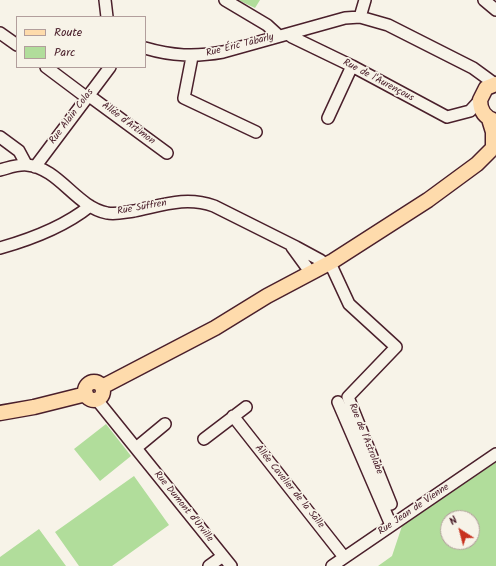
<!DOCTYPE html>
<meta charset="utf-8">
<style>
body{margin:0}
#map{position:relative;width:496px;height:566px;overflow:hidden;background:#f7f3e8;font-family:Kalam,sans-serif}
canvas{display:block}
.legend{position:absolute;left:16px;top:16px;width:130px;height:52px;box-sizing:border-box;background:#f7f3e8;border:1px solid #b29e9c;margin:0;padding:5px 7px;list-style:none;font-size:12px;color:#4a1f2b}
.legend li{display:flex;align-items:center;gap:8px;height:20px}
.legend b{width:20px;border:1px solid #b29e9c}
.north{position:absolute;left:440px;top:510px;width:40px;height:40px;box-sizing:border-box;background:#f7f3e8;border:1px solid #b29e9c;border-radius:50%;rotate:324deg;font-size:11px;font-weight:700;line-height:16px;text-align:center;color:#4a1f2b}
.north::after{content:'';display:block;margin:auto;width:14px;height:18px;background:#c8321e;clip-path:polygon(50% 0,100% 100%,50% 72%,0 100%)}
</style>
<div id="map">
<canvas width="496" height="566"></canvas>
<ul class="legend">
<li><b style="height:5px;background:#fedbac"></b>Route</li>
<li><b style="height:11px;background:#b1dd9b"></b>Parc</li>
</ul>
<div class="north">N</div>
</div>
<script>
const c = document.querySelector('canvas').getContext('2d');
c.lineJoin = 'round';
function fillPath(path, color) {
  c.fillStyle = color;
  c.fill(path, 'evenodd');
}
function stroke(path, color, width, dash) {
  c.strokeStyle = color;
  c.lineWidth = width;
  c.lineCap = dash ? 'butt' : 'round';
  c.setLineDash(dash || []);
  c.stroke(path);
}
function drawText(font, color, halo, rows, align = 'center') {
  c.font = font + ' Kalam,sans-serif';
  c.lineWidth = 3.5;
  c.setLineDash([]);
  c.textBaseline = 'middle';
  c.strokeStyle = halo;
  c.fillStyle = color;
  for (const [text, x, y, turn = 0] of rows) {
    c.save();
    c.translate(x, y);
    c.rotate((+turn || 0) * Math.PI / 180);
    c.textAlign = isNaN(turn) ? turn : align;
    if (halo) c.strokeText(text, 0, 0);
    c.fillText(text, 0, 0);
    c.restore();
  }
}
fillPath(new Path2D(`
 M238,0H260L255,8Z
 M106,424L131,456L100,481L74,449Z
 M496,462V566H378L392,556L402,526ZM448,518H472V542H448Z
 M134,476L169,525L112,566H79L55,532Z
 M39,529L66,566H0V557Z`), '#b1dd9b');
const minor = new Path2D(`
 M105,0L107,17
 M225,0L267,25L279,36
 M484,0L496,10
 M360,17L365,0
 M0,33L17,45
 M288,34L292,37L352,66L447,117L470,111L480,100
 M145,48C172,56 195,57 223,52L345,18L360,17L388,25L473,68L495,84
 M192,57L184,98L256,132
 M46,67L86,97
 M88,95L167,153
 M328,118L352,66
 M0,137L19,151L26,164
 M35,167L110,67
 M0,170C8,168 18,164 27,165C59,168 76,207 107,213C116,215 125,212 134,211C163,205 186,196 214,206L296,247L320,260L326,265
 M292,247L311,273
 M0,248C32,239 64,227 90,206
 M330,263L349,304L396,347L348,397L391,504L383,506
 M97,400L231,566
 M338,402L391,525
 M233,416L344,557
 M204,439L246,407
 M136,448L165,424
 M209,566L223,556
 M332,566L496,454`);
const major = new Path2D(`
 M496,84L486,88L480,100C480,111 485,118 496,121
 M489,119L493,132V148
 M85 391a9 9 0 1 1 18 0a9 9 0 1 1-18 0Z
 M102,387L215,328L267,296L333,261L428,200L477,164L496,145
 M0,413L34,407L86,394`);
stroke(minor, '#4a1f2b', 14);
stroke(major, '#4a1f2b', 17);
stroke(minor, '#f7f3e8', 11);
stroke(major, '#fedbac', 14);
drawText('10px', '#4a1f2b', '#f7f3e8', [
 ["Rue Éric Tabarly",240,46,-14],
 ["Rue de l'Aurençous",378,81,28],
 ["Rue Alain Colas",72,117,-53],
 ["Allée d'Artimon",128,124,37],
 ["Rue Suffren",142,208,-10],
 ["Rue de l'Astrolabe",365,439,68],
 ["Allée Cavelier de la Salle",289,487,51],
 ["Rue Dumont d'Urville",183,507,51],
 ["Rue Jean de Vienne",414,510,-34]
]);
</script>
